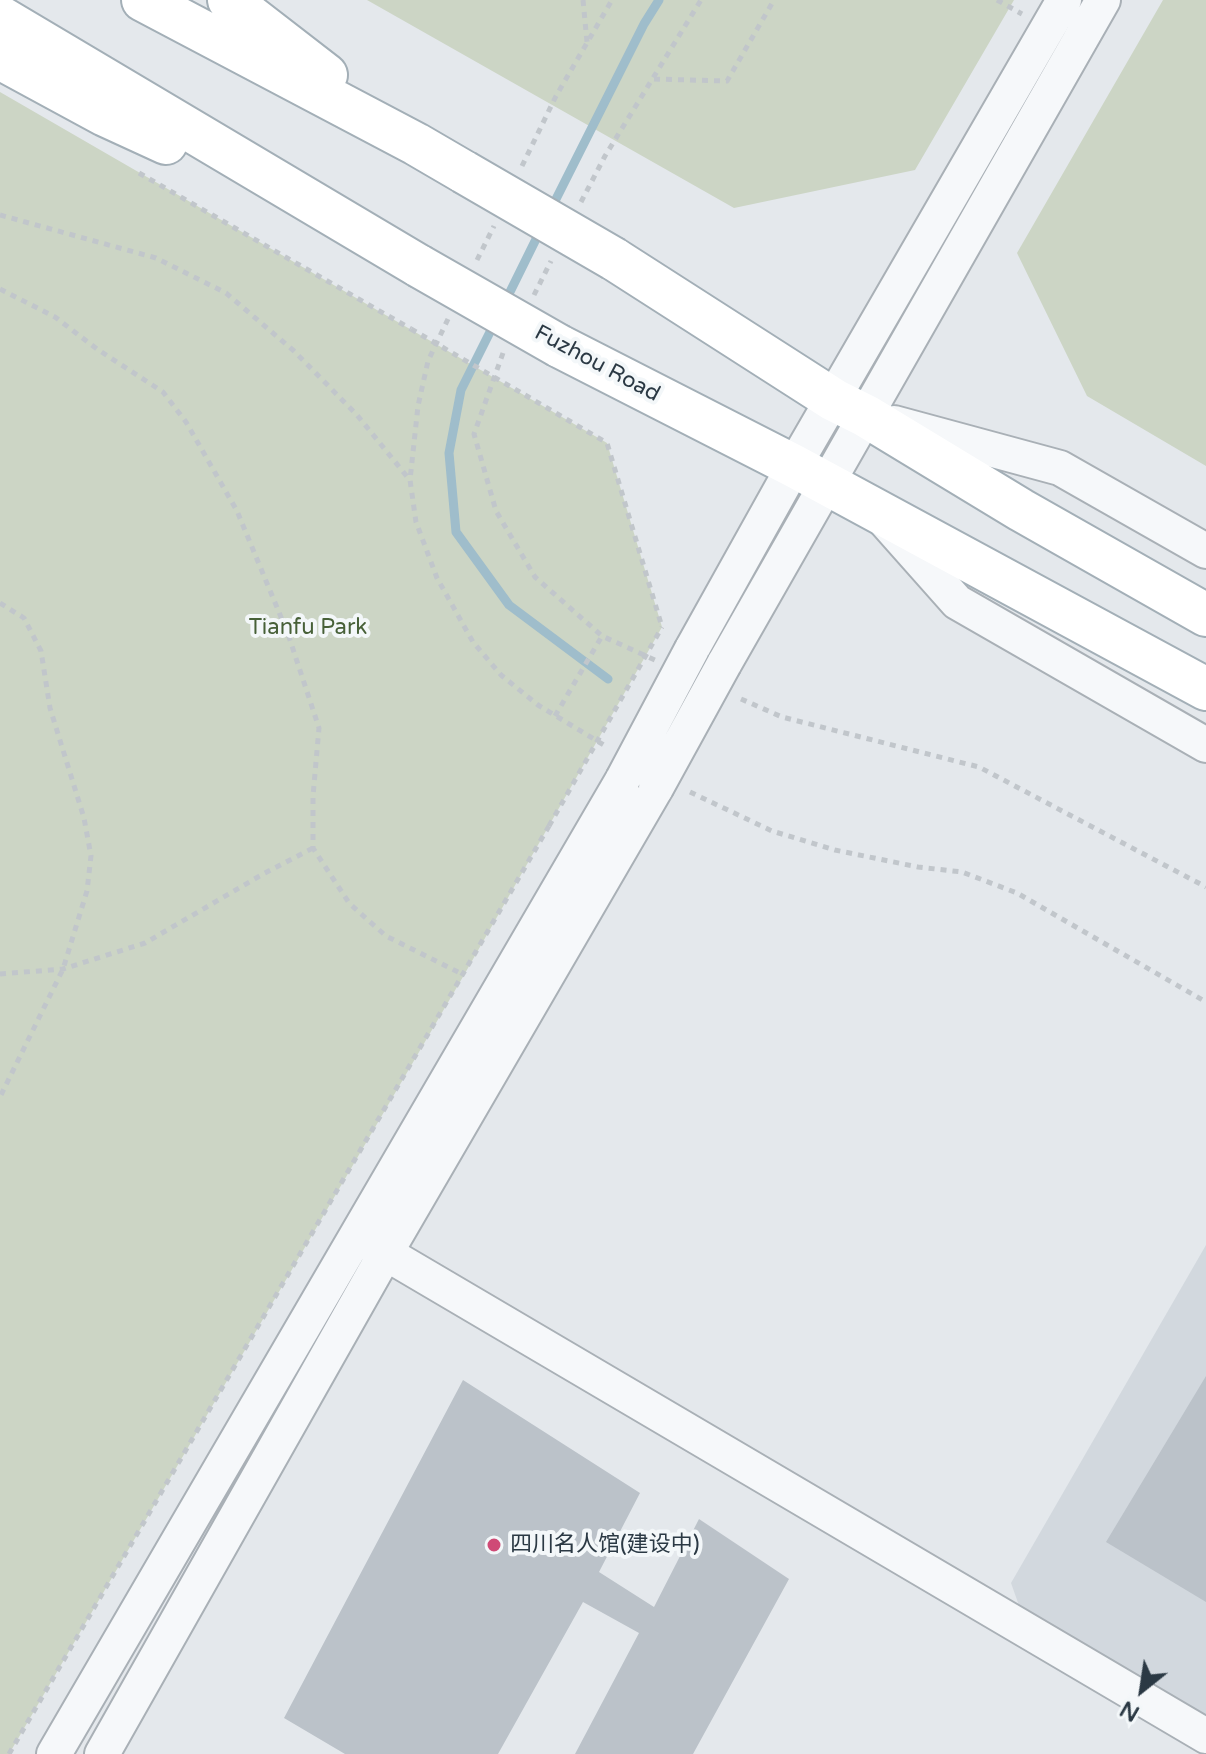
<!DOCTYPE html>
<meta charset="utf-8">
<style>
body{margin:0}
#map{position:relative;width:1206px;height:1754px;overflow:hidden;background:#e4e8ec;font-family:"Varela Round",sans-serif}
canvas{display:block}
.north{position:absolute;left:1102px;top:1650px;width:80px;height:80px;-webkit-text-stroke:6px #f3f7f9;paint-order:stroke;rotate:210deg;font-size:22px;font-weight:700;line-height:32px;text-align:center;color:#2b3944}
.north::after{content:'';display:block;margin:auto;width:28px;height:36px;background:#2b3944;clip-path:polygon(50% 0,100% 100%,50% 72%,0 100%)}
</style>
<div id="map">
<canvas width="1206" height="1754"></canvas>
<div class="north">N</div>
</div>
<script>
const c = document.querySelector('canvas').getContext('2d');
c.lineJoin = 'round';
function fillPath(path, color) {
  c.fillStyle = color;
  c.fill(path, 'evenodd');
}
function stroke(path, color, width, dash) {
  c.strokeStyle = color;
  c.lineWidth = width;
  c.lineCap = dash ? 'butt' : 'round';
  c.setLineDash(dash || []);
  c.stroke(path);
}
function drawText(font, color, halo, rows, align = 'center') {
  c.font = font + ' "Varela Round","Noto Sans SC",sans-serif';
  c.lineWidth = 8;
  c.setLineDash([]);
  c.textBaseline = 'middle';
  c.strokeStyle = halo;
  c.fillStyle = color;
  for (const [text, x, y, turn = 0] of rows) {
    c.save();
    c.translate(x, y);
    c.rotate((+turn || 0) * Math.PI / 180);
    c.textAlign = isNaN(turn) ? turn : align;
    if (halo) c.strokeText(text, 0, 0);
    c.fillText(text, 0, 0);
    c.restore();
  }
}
fillPath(new Path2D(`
 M1206,1245V1720L1022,1614L1011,1583Z`), '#d2d8de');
fillPath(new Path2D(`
 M367,0H1014L915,170L734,208Z
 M1163,0H1206V466L1087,396L1017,253Z
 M0,92L607,443L662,627L464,975L9,1754H0Z`), '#ccd5c5');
stroke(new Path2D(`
 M551,209L644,24L659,0
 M505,302L541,229
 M495,322L461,390L449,453L456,532L509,605L608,679`), '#9fbdcb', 9);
fillPath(new Path2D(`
 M1206,1376V1602L1106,1542Z
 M463,1380L640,1493L599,1572L654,1607L699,1519L789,1579L693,1754H575L639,1633L583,1602L498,1754H345L284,1718Z`), '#bbc2c9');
const minor = new Path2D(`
 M894,423L1060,468L1206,551
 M886,522L957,602L1206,745
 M692,649L794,466L1064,0
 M724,664L1103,0
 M365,1241L1206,1736
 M54,1754L623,779
 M102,1754L385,1254L656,788`);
const major = new Path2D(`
 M143,0L416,144L464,172
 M229,0L326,75
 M0,17L419,266
 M0,58L105,115L166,143
 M614,259L834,400L866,416L1021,510L1206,615
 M559,346L794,466L1206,689`);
stroke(minor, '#a9b0b6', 38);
stroke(major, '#a3afb7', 46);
stroke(new Path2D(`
 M583,0L587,42
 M997,0L1022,14
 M654,79L727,81L774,0
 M522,166L556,96L612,0
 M139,173L411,329
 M581,202L605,156L701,0
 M0,215L156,258L226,293L294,351L357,415L409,479
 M477,260L494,226
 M0,289L55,317L97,349L163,392L186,422L237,511L288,634L319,728L313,796V848L349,903L386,936L464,975
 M534,295L551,261
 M448,319L428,361L418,406L410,480L416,522L437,578L473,642L501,675L538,705L607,747
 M503,353L474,434L496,511L535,577L602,636L655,660
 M525,395L607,443L662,627
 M0,603L24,618L41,651L50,708L84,818L91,856L87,891L63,969L0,1097
 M741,699L782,717L979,767L1206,887
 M555,716L602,636
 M690,792L772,831L835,850L918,867L962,872L1017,893L1206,1002
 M0,974L63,969L145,943L263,874L313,848
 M9,1754L549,826`), '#c1c6cb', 5, [6, 6]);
stroke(minor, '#f6f8fa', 34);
stroke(major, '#fff', 42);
const minorBridge = new Path2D(`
 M623,779L692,649
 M656,788L724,664`);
const majorBridge = new Path2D(`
 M464,172L614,259
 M419,266L559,346`);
stroke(minorBridge, '#a9b0b6', 38, []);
stroke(majorBridge, '#a3afb7', 46, []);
stroke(new Path2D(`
 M411,329L525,395
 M549,826L662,627`), '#c1c6cb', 5, [6, 6]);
stroke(minorBridge, '#f6f8fa', 34);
stroke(majorBridge, '#fff', 42);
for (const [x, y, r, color] of [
 [494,1545,8,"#cf4a76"]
]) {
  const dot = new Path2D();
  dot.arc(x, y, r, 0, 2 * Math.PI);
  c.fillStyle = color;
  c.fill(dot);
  stroke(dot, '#f3f7f9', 3);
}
drawText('22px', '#2b3944', '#f3f7f9', [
 ["Fuzhou Road",597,364,28]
]);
drawText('22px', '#476038', '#f3f7f9', [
 ["Tianfu Park",308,628]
]);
drawText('22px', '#2b3944', '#f3f7f9', [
 ["四川名人馆(建设中)",510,1545]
], 'left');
</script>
